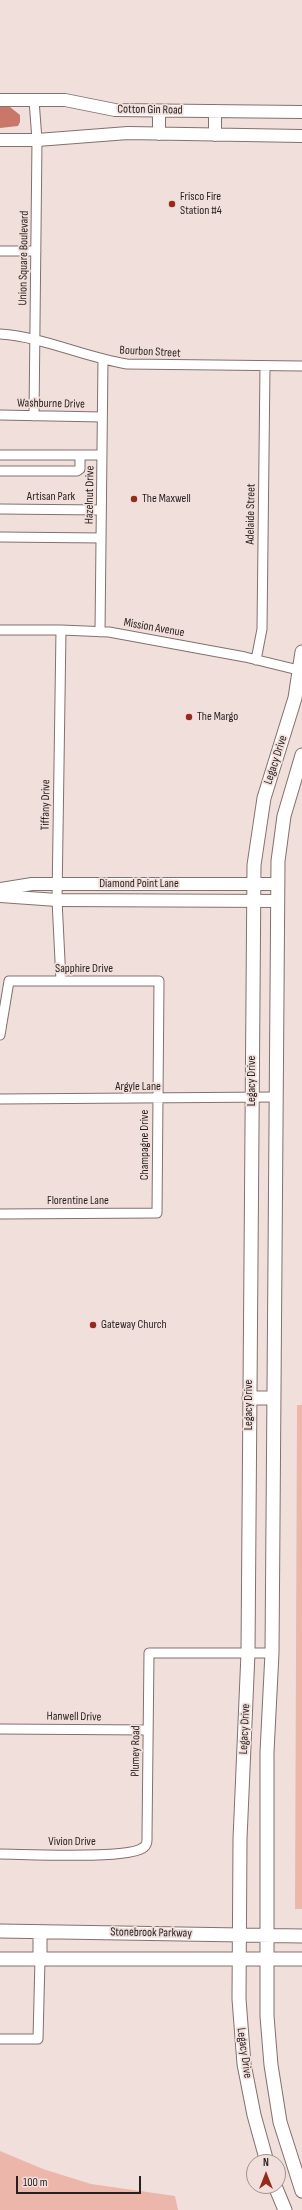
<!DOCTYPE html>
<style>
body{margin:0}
#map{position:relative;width:302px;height:2210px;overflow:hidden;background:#f1dfdb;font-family:"Sofia Sans Condensed",sans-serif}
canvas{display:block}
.north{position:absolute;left:246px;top:2154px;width:40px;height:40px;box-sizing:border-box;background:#f1dfdb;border:1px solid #a0928f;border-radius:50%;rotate:0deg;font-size:11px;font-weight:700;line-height:16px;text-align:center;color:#261f1e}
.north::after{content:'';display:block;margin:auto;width:14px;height:18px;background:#952b1a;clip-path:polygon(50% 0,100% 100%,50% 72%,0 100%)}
.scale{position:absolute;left:16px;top:2176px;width:125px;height:18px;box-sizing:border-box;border:2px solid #261f1e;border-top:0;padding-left:5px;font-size:12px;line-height:14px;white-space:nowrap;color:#261f1e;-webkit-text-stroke:3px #f1dfdb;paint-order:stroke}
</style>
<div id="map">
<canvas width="302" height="2210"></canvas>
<div class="north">N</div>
<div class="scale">100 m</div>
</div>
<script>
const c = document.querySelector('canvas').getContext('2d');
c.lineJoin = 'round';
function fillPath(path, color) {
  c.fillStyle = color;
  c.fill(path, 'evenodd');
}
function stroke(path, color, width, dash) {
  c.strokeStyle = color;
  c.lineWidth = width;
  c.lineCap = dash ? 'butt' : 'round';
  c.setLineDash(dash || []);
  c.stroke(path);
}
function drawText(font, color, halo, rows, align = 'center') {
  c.font = font + ' "Sofia Sans Condensed",sans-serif';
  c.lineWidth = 3.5;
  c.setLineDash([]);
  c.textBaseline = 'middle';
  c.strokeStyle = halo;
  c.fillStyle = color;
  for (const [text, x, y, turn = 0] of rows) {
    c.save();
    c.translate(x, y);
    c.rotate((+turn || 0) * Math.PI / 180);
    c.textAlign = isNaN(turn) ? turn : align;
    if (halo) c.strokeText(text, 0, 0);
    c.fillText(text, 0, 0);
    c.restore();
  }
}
fillPath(new Path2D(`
 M297,1405H302V1909H295Z
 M0,2151L43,2169L91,2184L175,2196L178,2210H0Z`), '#ecb6ab');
fillPath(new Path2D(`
 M0,106L10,107L20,115V122L18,126L0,128Z`), '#c87768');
const minor = new Path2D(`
 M0,251H36
 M0,334C44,337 83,357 127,364L302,366
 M0,415L102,417
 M34,416L37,140L34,100
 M0,455H102
 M0,471H77L80,469V455
 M0,509L101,510
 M0,537L101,538
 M0,630H61L109,632L245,657L302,671
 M100,632L103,359
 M256,660L262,629L265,367
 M61,981L57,900L61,630
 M0,1035L9,981H159L157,1213L0,1214
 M0,1099L275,1097
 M0,1729L148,1730
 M0,1854C23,1854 131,1860 144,1847C148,1844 147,1840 147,1836L149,1653H272
 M0,2039H38L40,1959`);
const tertiary = new Path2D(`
 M0,100H65L115,110L302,112
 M159,111V134
 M215,111V135
 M0,140H37L128,133L302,136
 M0,889L32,884H277
 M0,896L57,900L277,901`);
const secondary = new Path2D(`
 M302,755L284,816L278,861L272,1653L267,1752V2016L271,2065L280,2122L302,2191
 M249,1398H272
 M0,1931L302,1936
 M0,1959H302
 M40,1959V1932
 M267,2162L254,2115L244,2064L239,1999L240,1839L248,1653L254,865L264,798L295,698L302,652
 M275,2186L285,2210`);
stroke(minor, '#82716e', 11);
stroke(tertiary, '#82716e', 14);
stroke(secondary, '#82716e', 15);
stroke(minor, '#fff', 9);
stroke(tertiary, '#fff', 12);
stroke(secondary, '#fff', 13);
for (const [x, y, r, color] of [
 [172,204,4,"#952b1a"],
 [134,499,4,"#952b1a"],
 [189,717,4,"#952b1a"],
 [93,1325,4,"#952b1a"]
]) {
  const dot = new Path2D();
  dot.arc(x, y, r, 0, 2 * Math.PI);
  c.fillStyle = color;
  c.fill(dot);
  stroke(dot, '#f1dfdb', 1.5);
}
drawText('12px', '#261f1e', '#f1dfdb', [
 ["Cotton Gin Road",150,110,1],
 ["Union Square Boulevard",24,258,-89],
 ["Bourbon Street",150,352,3],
 ["Washburne Drive",51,404,1],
 ["Hazelnut Drive",90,495,-89],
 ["Artisan Park",51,497],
 ["Adelaide Street",251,514,-89],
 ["Mission Avenue",154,628,10],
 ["Legacy Drive",276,760,-72],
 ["Tiffany Drive",46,805,-89],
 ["Diamond Point Lane",139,884],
 ["Sapphire Drive",84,969],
 ["Legacy Drive",252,1081,-90],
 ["Argyle Lane",138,1087],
 ["Champagne Drive",145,1145,-90],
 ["Florentine Lane",78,1201],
 ["Legacy Drive",249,1405,-90],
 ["Hanwell Drive",74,1717,1],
 ["Legacy Drive",245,1729,-87],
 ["Plumey Road",136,1751,-89],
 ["Vivion Drive",72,1842],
 ["Stonebrook Parkway",151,1933,1],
 ["Legacy Drive",244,2053,82]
]);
drawText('12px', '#261f1e', '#f1dfdb', [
 ["Frisco Fire",180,197],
 ["Station #4",180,211],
 ["The Maxwell",142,499],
 ["The Margo",197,717],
 ["Gateway Church",101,1325]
], 'left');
</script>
